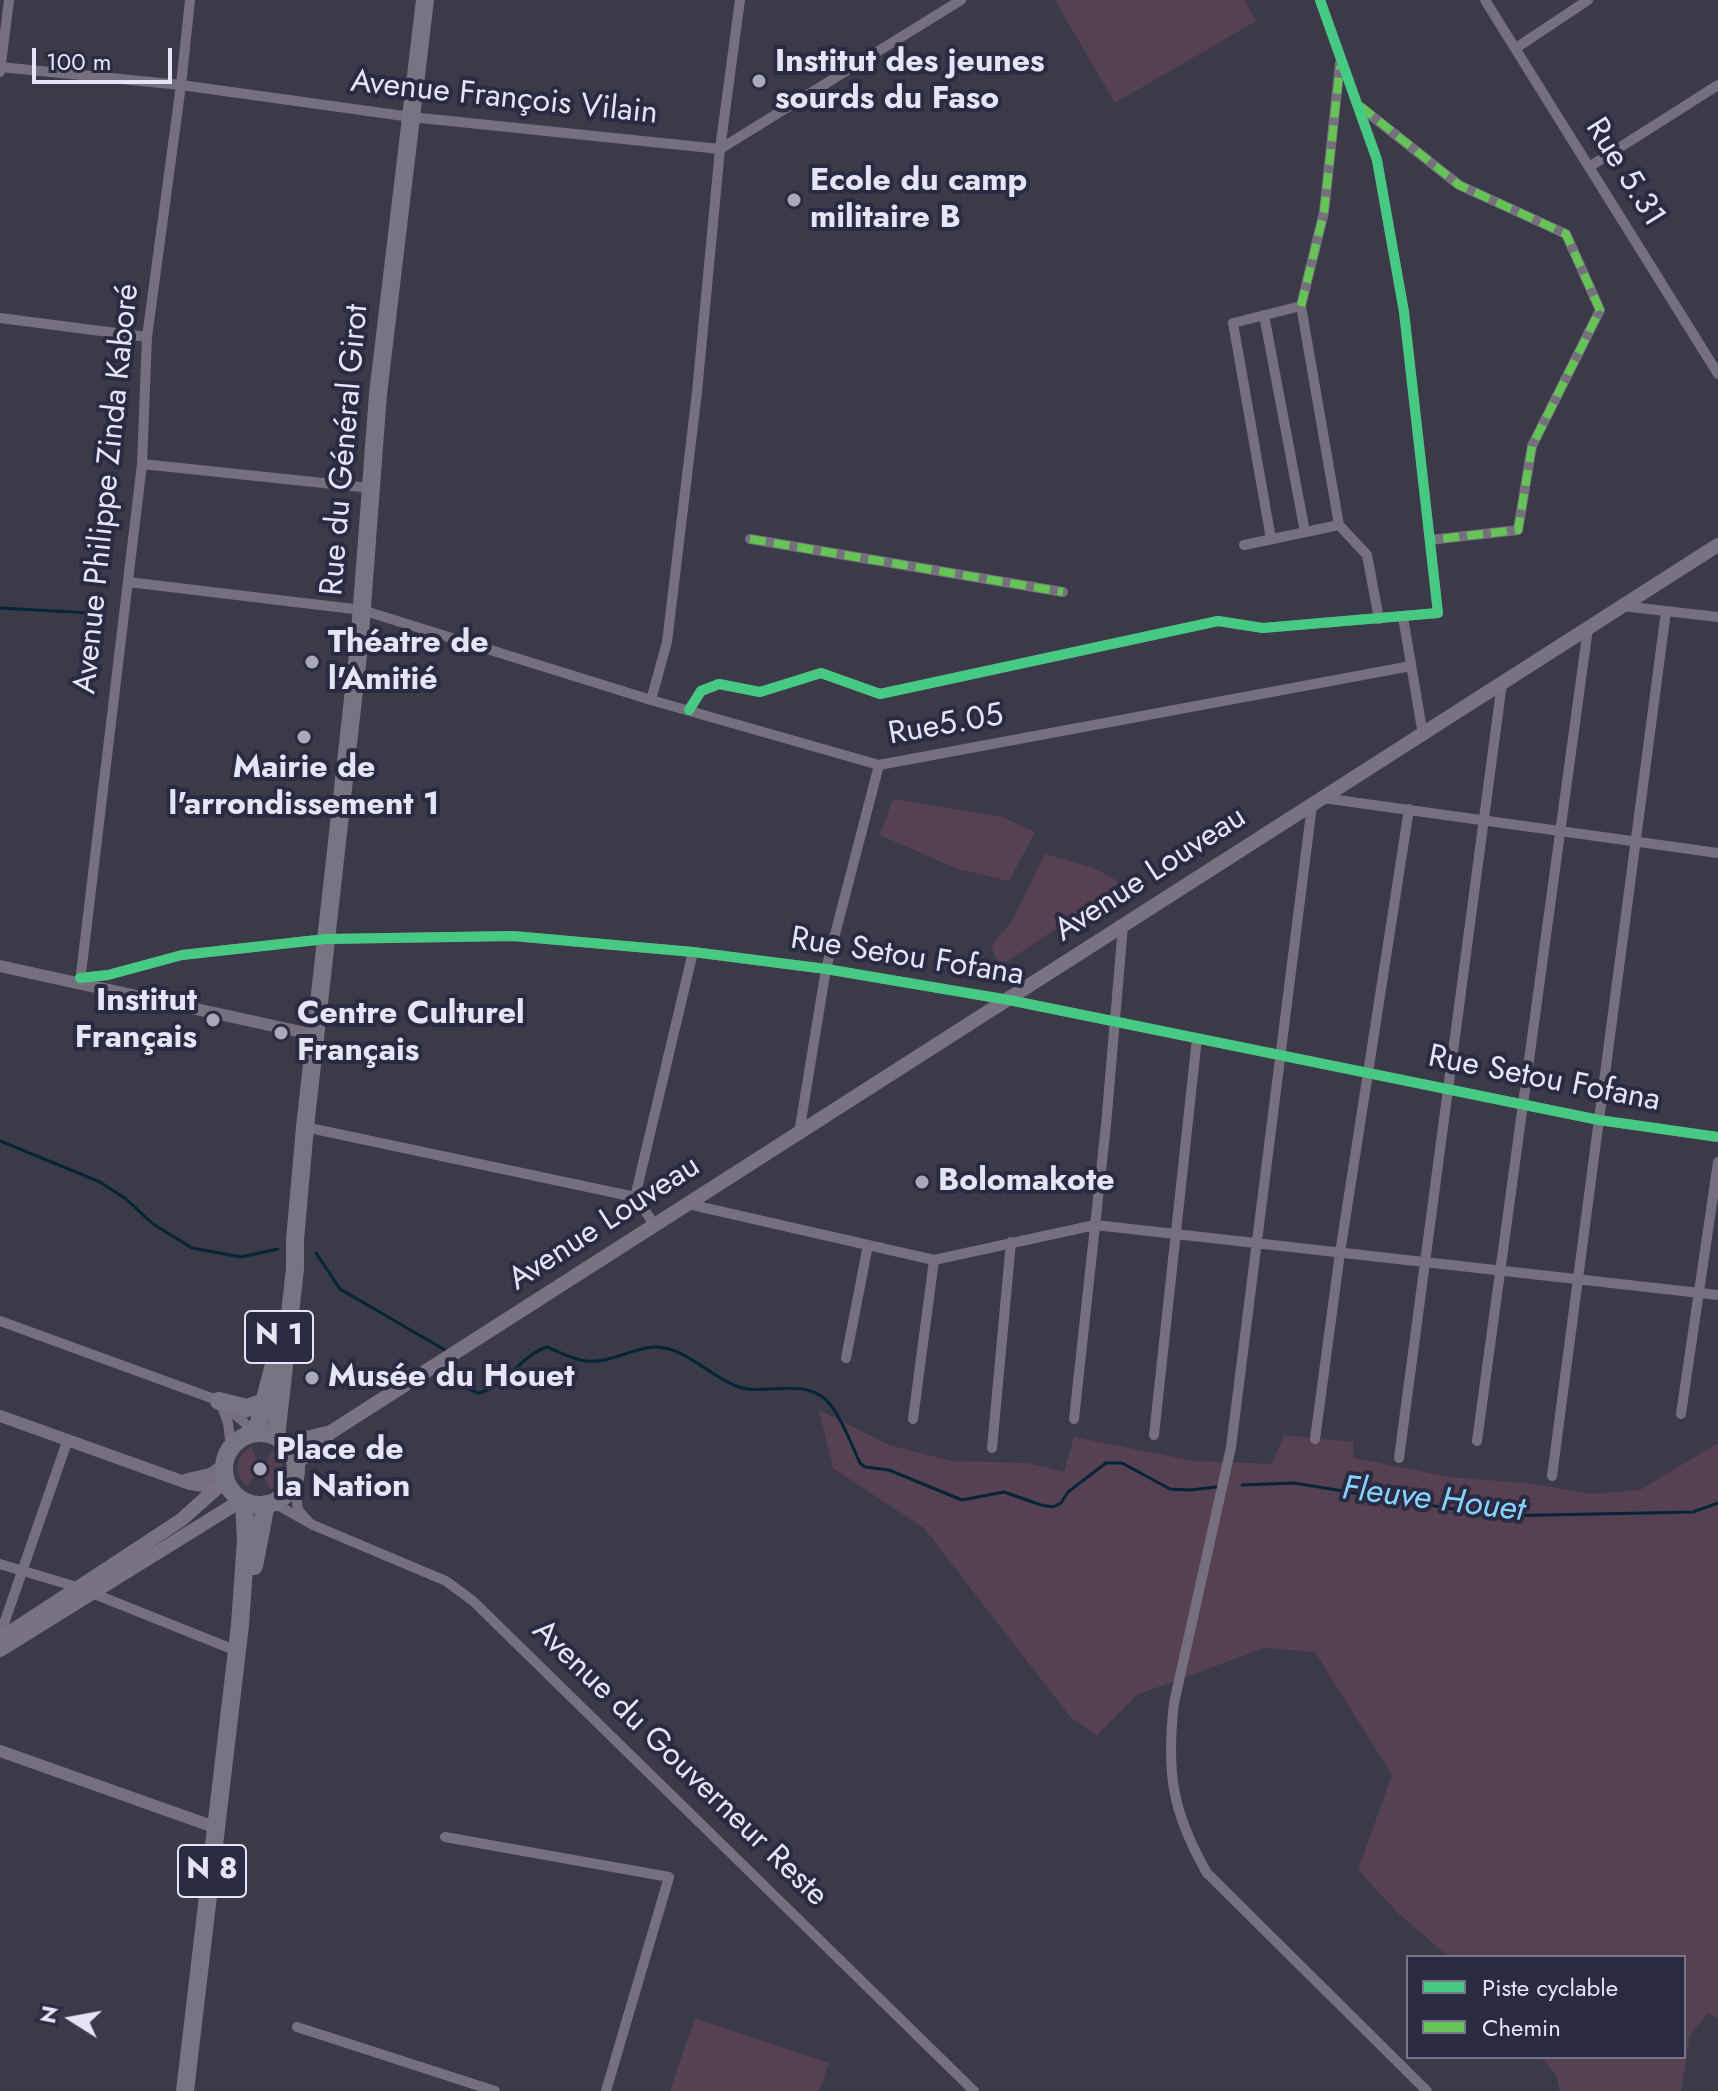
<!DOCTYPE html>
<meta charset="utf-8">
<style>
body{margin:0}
#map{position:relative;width:1718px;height:2091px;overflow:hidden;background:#3b3a48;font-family:Jost,sans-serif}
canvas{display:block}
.legend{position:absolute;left:1406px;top:1955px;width:280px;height:104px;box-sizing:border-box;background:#2b2a43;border:2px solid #75758b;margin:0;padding:10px 14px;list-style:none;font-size:24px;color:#e5e5f6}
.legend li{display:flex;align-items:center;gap:16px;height:40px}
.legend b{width:40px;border:2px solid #75758b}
.north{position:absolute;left:32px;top:1979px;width:80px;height:80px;-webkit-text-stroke:6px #2b2a43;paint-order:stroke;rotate:281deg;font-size:22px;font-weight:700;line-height:32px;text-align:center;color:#e5e5f6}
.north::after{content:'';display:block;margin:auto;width:28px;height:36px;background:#e5e5f6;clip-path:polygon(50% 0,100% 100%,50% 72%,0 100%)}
.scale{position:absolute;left:32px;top:48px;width:140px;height:36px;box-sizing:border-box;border:4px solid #e5e5f6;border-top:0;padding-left:10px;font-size:24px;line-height:28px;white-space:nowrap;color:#e5e5f6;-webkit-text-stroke:6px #2b2a43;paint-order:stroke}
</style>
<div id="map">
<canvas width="1718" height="2091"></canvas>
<ul class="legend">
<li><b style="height:10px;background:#46c982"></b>Piste cyclable</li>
<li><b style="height:10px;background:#66c356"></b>Chemin</li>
</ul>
<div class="north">N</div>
<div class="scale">100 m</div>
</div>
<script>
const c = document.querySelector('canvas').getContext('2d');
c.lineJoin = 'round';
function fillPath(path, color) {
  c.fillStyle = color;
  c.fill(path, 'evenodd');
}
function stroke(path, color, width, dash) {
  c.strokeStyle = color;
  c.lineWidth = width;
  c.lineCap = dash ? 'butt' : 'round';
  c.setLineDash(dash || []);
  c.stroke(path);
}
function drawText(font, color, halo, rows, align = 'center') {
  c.font = font + ' Jost,sans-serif';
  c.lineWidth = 8;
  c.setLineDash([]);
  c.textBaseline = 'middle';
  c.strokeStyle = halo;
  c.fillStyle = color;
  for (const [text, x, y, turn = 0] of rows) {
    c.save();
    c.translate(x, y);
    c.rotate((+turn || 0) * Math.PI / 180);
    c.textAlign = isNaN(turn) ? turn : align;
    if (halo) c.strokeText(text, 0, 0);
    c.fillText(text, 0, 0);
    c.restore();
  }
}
fillPath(new Path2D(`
 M1058,0H1244L1256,21L1115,103L1056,2Z
 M893,799L1002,817L1035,832L1009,881L955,868L880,835Z
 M1045,854L1094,868L1123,884L1000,966L991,947L1013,919Z
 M819,1410L889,1445L951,1461L1028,1463L1064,1472L1074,1437L1194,1461L1272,1464L1284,1435L1353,1442V1458L1450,1477L1535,1484L1590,1494L1640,1490L1718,1443V2018L1708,2013L1690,2035L1681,2091H1560L1556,2075L1541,2057H1684V1957H1449L1399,1914L1358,1870L1392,1775L1315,1652L1264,1648L1137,1695L1097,1735L1071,1718L924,1528L833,1468Z
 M251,1447L257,1460L250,1467L255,1476L246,1486C233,1472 235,1457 251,1447Z
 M274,1449C287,1462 286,1479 270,1489L264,1477L270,1468L266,1460Z
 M695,2018L829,2063L819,2091H670Z`), '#564152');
stroke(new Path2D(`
 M0,608L91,613
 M0,1141L100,1182L126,1199L153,1224L192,1248L241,1257L278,1249
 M316,1253L340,1289L445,1350
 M456,1372L464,1387L479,1393C506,1386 520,1356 547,1347C560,1352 573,1360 587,1361C610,1363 631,1349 653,1347C683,1345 709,1376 736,1386C764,1397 799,1377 825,1399C839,1411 852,1446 860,1463L865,1467L889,1470L962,1500L1004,1492L1041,1505L1053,1507L1061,1503L1068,1492L1106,1463H1122L1170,1489L1190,1490L1216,1487
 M1242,1485L1294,1483L1496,1516L1693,1512L1718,1503`), '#052536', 3);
stroke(new Path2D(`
 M1485,0L1718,374
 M1516,48L1588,0
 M1340,63L1324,212L1301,306L1339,525L1367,555L1379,619
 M0,67L181,85L411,117L720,149L961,0
 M0,72L9,0
 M1358,105L1459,185L1566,234L1600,310L1532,446L1518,530L1430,540
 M1589,167L1718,85
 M1264,315L1305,532
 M0,318L147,337
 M142,464L371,488
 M750,539L1063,592
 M1271,539L1233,323L1301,306
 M1244,545L1339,525
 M128,582L362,610L651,700L879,765L1411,666
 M1622,606L1718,617
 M1403,617L1423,735
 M651,700L667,642L697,392L720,149L740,0
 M689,710L701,691L719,684L760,692L821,673L880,694L1218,621L1263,628L1438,613L1404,312L1377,160L1320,0
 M1323,798L1718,853
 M1312,805L1231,1447L1174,1703C1166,1772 1172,1812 1207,1873L1427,2091
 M80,978L108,975L182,955L326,939L513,936L693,952L826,969L1009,1000L1599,1120L1718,1137
 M80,982L142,464L147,337L181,85L190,0
 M305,1127L635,1197L655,1225
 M799,1133L826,969L879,765
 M635,1197L693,952
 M688,1204L934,1260L1095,1225L1718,1295
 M0,1321L217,1400L243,1421L253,1433
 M846,1358L868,1245
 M221,1404L228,1423L231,1447
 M1681,1414L1718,1162
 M913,1419L934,1260
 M1074,1419L1106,1125L1123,926
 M1154,1435L1197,1038
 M1315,1439L1340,1253L1409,809
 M1477,1441L1588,628
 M992,1448L1011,1242
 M1399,1458L1502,683
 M1552,1476L1666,611
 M294,1478L298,1510L308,1521
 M272,1502L313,1525L446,1581L473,1601L974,2091
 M0,1564L77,1587L237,1651
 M0,1635L68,1439
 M445,1837L669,1877L606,2091
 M297,2027L495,2091`), '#76707e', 10);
stroke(new Path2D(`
 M0,966L315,1035
 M0,1416L190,1484L203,1486L223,1478
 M187,1479L210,1474L224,1465
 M0,1751L217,1828`), '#76707e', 12);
stroke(new Path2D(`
 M285,1443L327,1433
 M295,1465L331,1432L1718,545
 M0,1639L181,1520L226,1480
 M0,1650L242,1500`), '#787282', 14);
stroke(new Path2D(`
 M219,1401L247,1408L264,1402
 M256,1433L276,1357
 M224 1469a36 36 0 1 1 72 0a36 36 0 1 1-72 0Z
 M276,1437L295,1269V1240L305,1127L359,646L378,394L425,0
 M254,1566L266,1504
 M185,2091L240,1625L246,1539L244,1501`), '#787482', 18);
stroke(new Path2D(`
 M1360,106L1459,185L1566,234L1600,310L1532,446L1518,530L1430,540
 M1301,306L1324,212L1340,66
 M750,539L1063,592`), '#66c356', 8, [16, 8]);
stroke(new Path2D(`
 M689,710L701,691L719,684L760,692L821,673L880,694L1218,621L1263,628L1438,613L1404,312L1377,160L1320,0
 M80,978L108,975L182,955L326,939L513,936L693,952L826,969L1009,1000L1599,1120L1718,1137`), '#46c982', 10);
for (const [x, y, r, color] of [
 [759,81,8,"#aaa9b9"],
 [794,200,8,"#aaa9b9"],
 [312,662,8,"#aaa9b9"],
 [304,737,8,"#aaa9b9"],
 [213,1020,8,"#aaa9b9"],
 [281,1033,8,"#aaa9b9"],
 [922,1182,8,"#aaa9b9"],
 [312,1378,8,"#aaa9b9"],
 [260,1469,8,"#aaa9b9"]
]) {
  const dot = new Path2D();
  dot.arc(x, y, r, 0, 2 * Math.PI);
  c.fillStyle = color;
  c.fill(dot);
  stroke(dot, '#2b2a43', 3);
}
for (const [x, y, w] of [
 [279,1337,68],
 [212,1871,68]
]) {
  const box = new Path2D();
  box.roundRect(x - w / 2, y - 26, w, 52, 6);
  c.fillStyle = '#2b2a43';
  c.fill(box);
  stroke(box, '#e5e5f6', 2);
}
drawText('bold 30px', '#e5e5f6', null, [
 ["N 1",279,1337],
 ["N 8",212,1871]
]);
drawText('bold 32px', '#e5e5f6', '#2b2a43', [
 ["Institut des jeunes",775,63],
 ["sourds du Faso",775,100],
 ["Ecole du camp",810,182],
 ["militaire B",810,219],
 ["Théatre de",328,644],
 ["l'Amitié",328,681],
 ["Mairie de",304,769,"center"],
 ["l'arrondissement 1",304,806,"center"],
 ["Institut",197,1002,"right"],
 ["Français",197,1039,"right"],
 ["Centre Culturel",297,1015],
 ["Français",297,1052],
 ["Bolomakote",938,1182],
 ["Musée du Houet",328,1378],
 ["Place de",276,1451],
 ["la Nation",276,1488]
], 'left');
drawText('32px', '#e5e5f6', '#2b2a43', [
 ["Avenue François Vilain",504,99,6],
 ["Rue 5.31",1624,173,58],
 ["Rue du Général Girot",346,450,-85],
 ["Avenue Philippe Zinda Kaboré",108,489,-84],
 ["Rue5.05",946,726,-10],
 ["Avenue Louveau",1151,875,-33],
 ["Rue Setou Fofana",907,958,9],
 ["Rue Setou Fofana",1544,1080,11],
 ["Avenue Louveau",605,1224,-33],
 ["Avenue du Gouverneur Reste",679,1764,44]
]);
drawText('italic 34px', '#86d4fd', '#2b2a43', [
 ["Fleuve Houet",1433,1501,7]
]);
</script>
